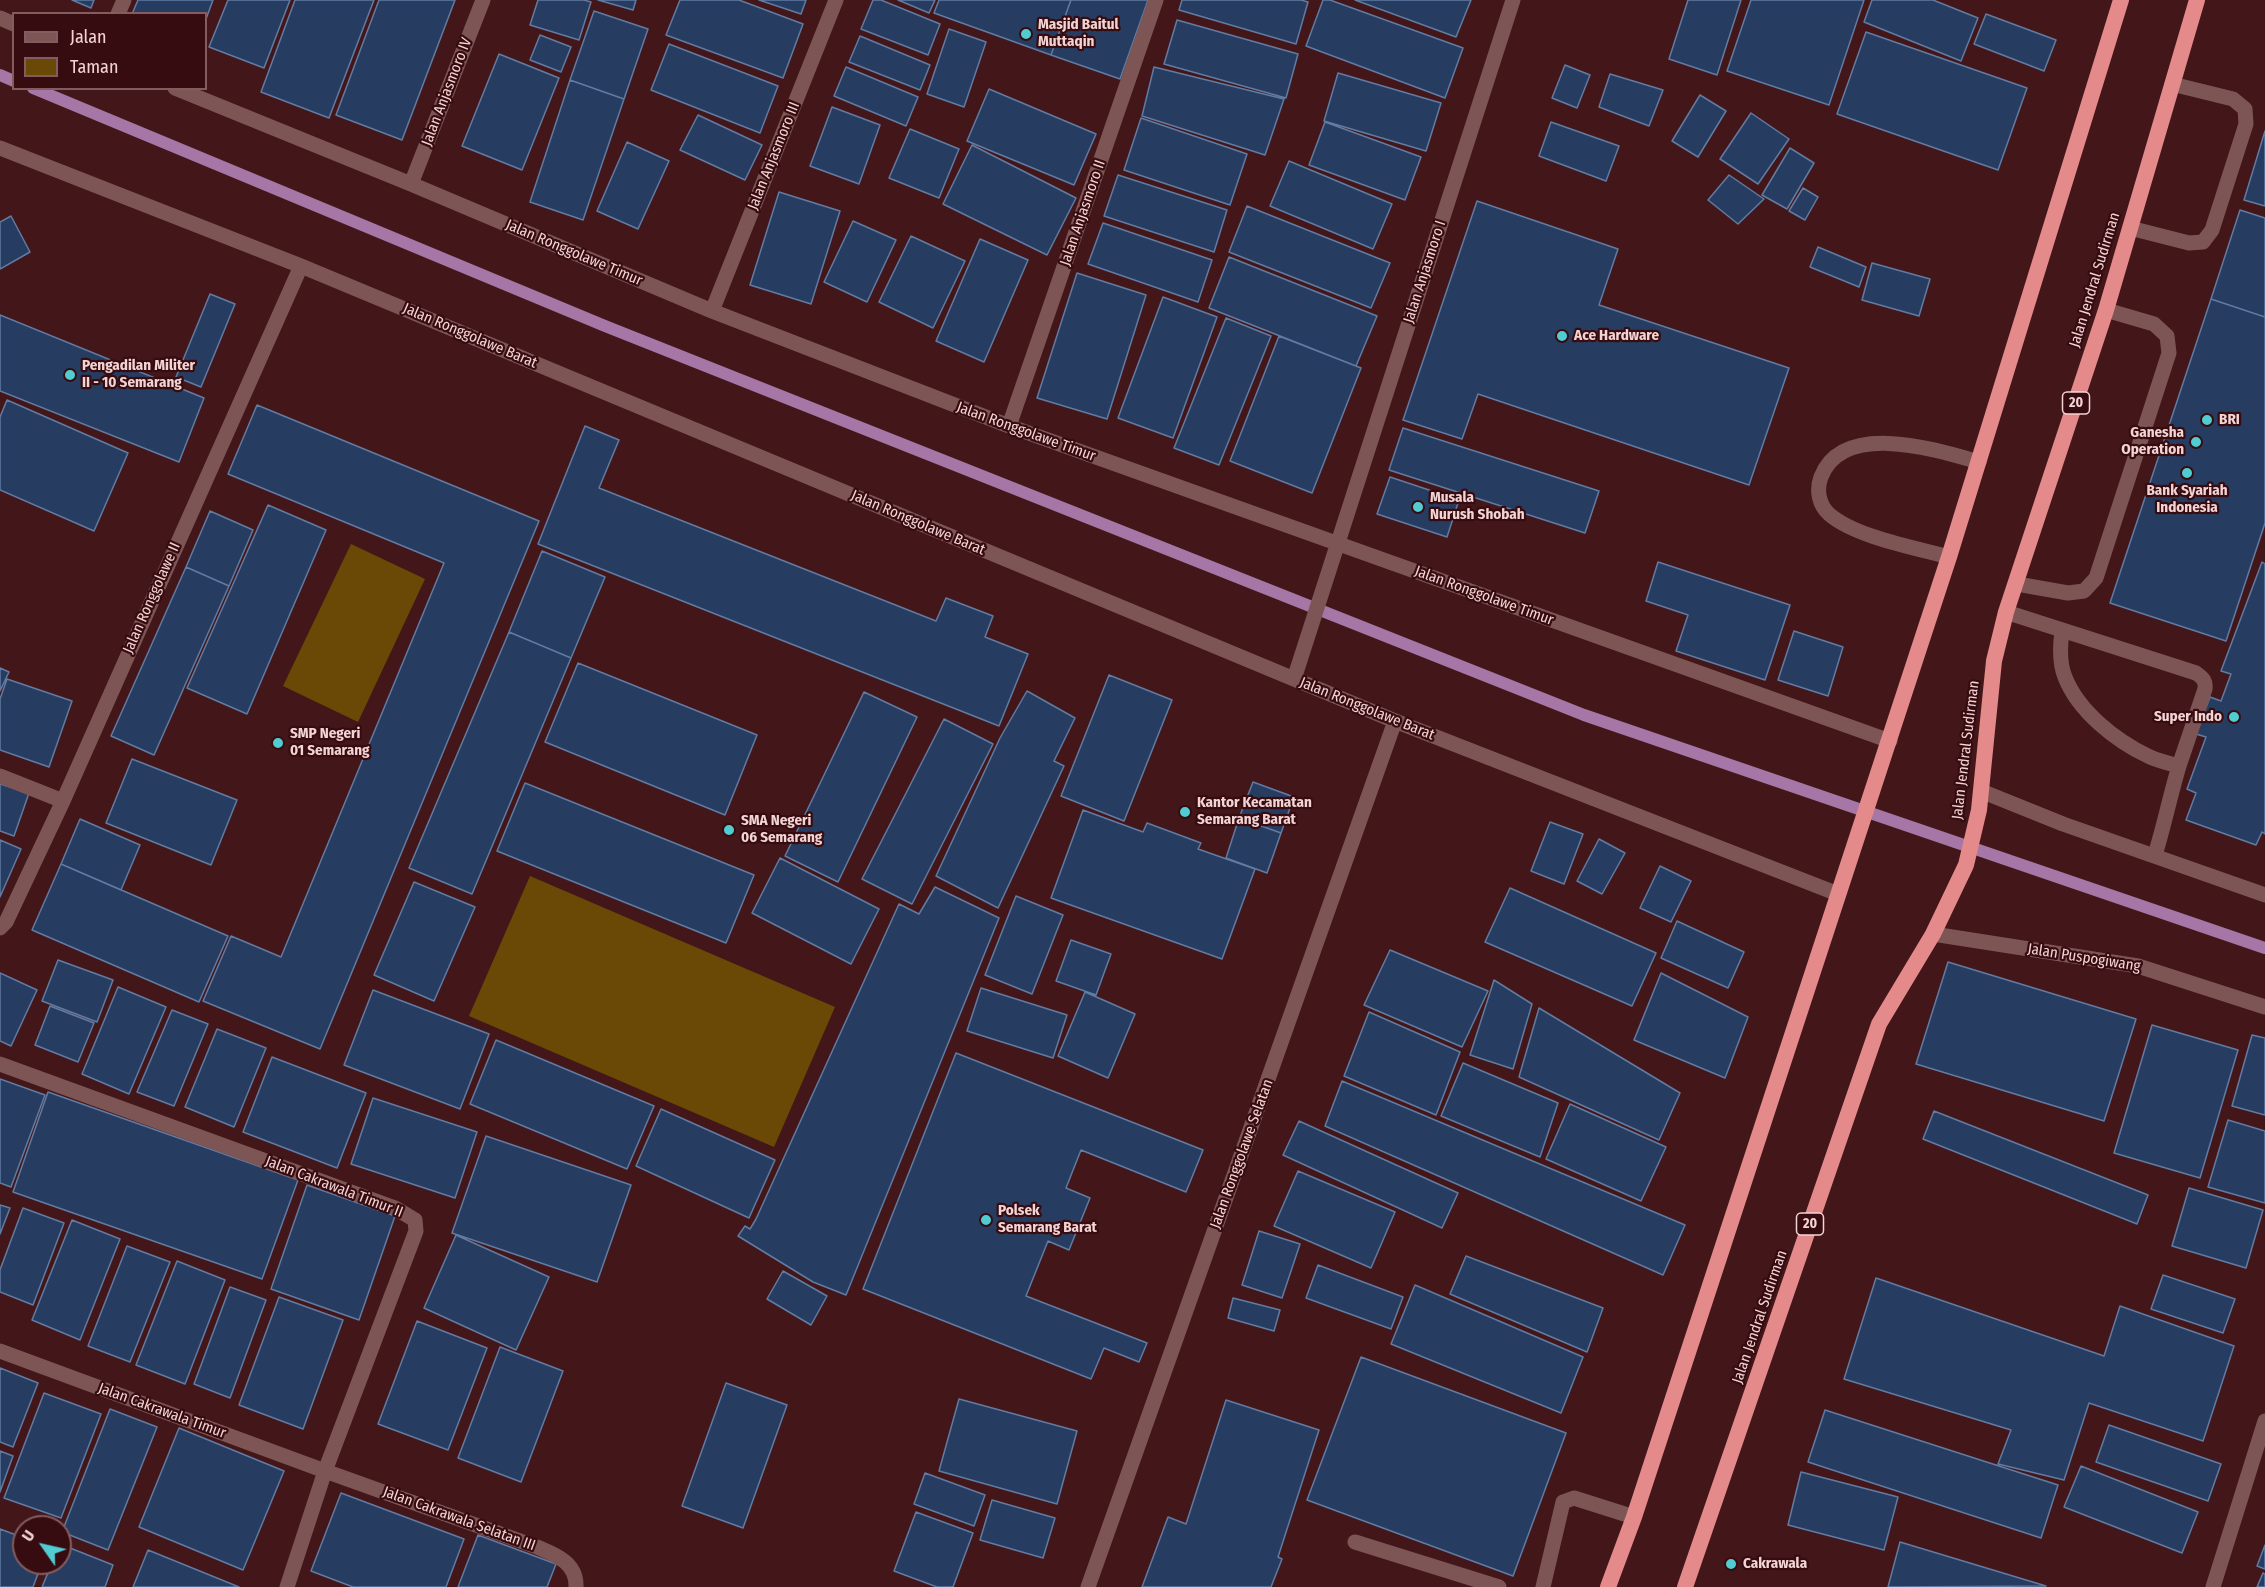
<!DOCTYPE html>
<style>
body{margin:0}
#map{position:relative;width:2265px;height:1587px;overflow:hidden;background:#431719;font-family:"Fira Sans Condensed",sans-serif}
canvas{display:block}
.legend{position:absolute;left:12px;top:12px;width:195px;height:78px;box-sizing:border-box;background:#370c10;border:2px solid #825c5e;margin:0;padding:8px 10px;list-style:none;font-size:18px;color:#f3d4d4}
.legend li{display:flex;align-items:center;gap:12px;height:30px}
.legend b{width:30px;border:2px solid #825c5e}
.north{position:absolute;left:12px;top:1515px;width:60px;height:60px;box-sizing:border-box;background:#370c10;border:2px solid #825c5e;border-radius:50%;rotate:304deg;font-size:16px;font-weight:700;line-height:24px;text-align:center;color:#f3d4d4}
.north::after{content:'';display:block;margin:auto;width:21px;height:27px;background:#51ccd1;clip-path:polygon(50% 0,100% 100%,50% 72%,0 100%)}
</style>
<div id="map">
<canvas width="2265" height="1587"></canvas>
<ul class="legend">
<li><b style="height:8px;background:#7e5555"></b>Jalan</li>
<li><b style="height:16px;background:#694905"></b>Taman</li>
</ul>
<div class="north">U</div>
</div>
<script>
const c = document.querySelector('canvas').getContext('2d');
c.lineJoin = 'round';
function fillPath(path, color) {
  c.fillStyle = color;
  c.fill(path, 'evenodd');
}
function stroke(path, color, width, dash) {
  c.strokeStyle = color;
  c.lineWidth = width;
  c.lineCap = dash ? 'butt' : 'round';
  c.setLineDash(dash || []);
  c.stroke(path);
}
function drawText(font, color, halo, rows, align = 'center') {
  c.font = font + ' "Fira Sans Condensed",sans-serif';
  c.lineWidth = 4.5;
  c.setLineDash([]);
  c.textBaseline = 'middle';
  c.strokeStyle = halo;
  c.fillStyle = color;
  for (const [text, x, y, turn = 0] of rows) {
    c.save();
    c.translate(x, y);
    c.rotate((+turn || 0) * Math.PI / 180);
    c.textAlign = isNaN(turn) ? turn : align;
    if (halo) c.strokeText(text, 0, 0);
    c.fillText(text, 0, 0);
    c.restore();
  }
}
fillPath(new Path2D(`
 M351,544L425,579L358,722L283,686Z
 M530,876L835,1007L774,1147L469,1016Z`), '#694905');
stroke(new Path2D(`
 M0,75L14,81
 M33,88L605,326L1584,715L2265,948`), '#a576a6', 12);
const building = new Path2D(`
 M72,0H94L91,8Z
 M138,0H213L206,19V14H132Z
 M228,0H290L264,68L209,47Z
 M295,0H374L329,118L261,92Z
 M379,0H455L402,140L336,115Z
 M538,0H584L591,2L579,40L530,25Z
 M598,0H636L633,10Z
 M680,0H739L803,24L783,78L666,35Z
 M759,0H806L801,14Z
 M873,0H881L940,24L928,55L861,29Z
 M898,0H935L929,13Z
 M939,0H1071L1051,55L934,13Z
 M1071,0H1148L1120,79L1051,55Z
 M1182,0H1301L1308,2L1296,44L1179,10Z
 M1323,0H1330L1463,48L1445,98L1306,46Z
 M1355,0H1471L1456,37Z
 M1688,0H1741L1717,75L1669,59Z
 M1751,0H1864L1829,105L1727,71Z
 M1872,0H1933L1978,18L1961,61L1864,22Z
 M594,11L648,29L624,99L570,80Z
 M1986,14L2056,40L2044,71L1974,44Z
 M1177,20L1298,54L1286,98L1164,64Z
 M949,29L986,42L964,107L927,94Z
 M1866,32L2027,88L1998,170L1837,114Z
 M540,35L571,47L561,72L530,60Z
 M860,36L930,65L920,90L849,62Z
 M669,44L778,86L760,133L651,90Z
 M499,54L559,78L522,170L462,146Z
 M1565,65L1590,75L1577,108L1552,98Z
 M846,67L918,97L906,126L834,96Z
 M1154,67L1284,99L1265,155L1142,116Z
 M1338,73L1441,103L1426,151L1324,121Z
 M1610,74L1663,90L1649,126L1599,107Z
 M570,80L624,99L583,220L530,202Z
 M989,89L1096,134L1074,185L967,141Z
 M1700,95L1726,111L1698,157L1672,141Z
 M832,107L880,125L859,184L810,166Z
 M1751,113L1789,139L1758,184L1720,159Z
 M698,115L762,145L745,180L680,150Z
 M1141,118L1247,154L1230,205L1124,170Z
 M1325,122L1421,157L1405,200L1309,165Z
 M1551,122L1619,146L1606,181L1539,156Z
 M910,129L959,149L939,198L889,178Z
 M2265,131V206L2244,200Z
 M627,142L669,161L638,229L597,211Z
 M972,145L1076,198L1047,255L943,204Z
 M1790,148L1814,163L1787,209L1762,195Z
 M1289,161L1392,204L1373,249L1270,206Z
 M1118,175L1227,210L1214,252L1104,216Z
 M1729,175L1764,199L1738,224L1708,200Z
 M1803,188L1818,197L1805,220L1789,211Z
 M779,192L840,211L811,304L750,285Z
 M1477,201L1618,249L1599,305L1789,368L1749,485L1478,394L1462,439L1403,420Z
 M1247,206L1390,263L1371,308L1229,252Z
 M2240,210L2265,218V317L2211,299Z
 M11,216L30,252L0,269V222Z
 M853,221L896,240L867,302L824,282Z
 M1103,223L1212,260L1198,302L1088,264Z
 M911,236L965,261L933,328L879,302Z
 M980,239L1028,260L984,362L936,341Z
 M1818,247L1866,267L1859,287L1810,267Z
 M1229,257L1377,316L1356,366L1209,308Z
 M1872,263L1930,279L1919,316L1862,300Z
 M1077,273L1146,295L1107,419L1037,398Z
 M210,294L235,304L201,387L176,377Z
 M1163,297L1217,317L1173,438L1118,418Z
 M2211,299L2265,317V523L2226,641L2110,603Z
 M0,315L204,398L179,462L0,391Z
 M1226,318L1271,336L1219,465L1174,448Z
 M1279,336L1361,368L1312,493L1230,461Z
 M7,400L128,453L94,531L0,490V417Z
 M257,405L539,521L320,1049L203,1001L231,936L281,957L444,563L228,474Z
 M585,426L619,440L599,488L936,621L946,598L993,616L985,637L1028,654L999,726L538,544Z
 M1403,428L1599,491L1585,533L1389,470Z
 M1390,477L1459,500L1447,537L1377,514Z
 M268,505L326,530L247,714L187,688Z
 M210,511L253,530L229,586L186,567Z
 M542,551L605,577L571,658L509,632Z
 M1658,562L1790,605L1765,680L1676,651L1688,615L1646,601Z
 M2262,562L2265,564V834L2262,832L2256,845L2186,820L2196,793L2187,789L2206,737L2196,734L2210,697L2221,701L2231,674L2221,671Z
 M186,567L229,586L154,755L111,736Z
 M1794,631L1843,647L1828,696L1778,680Z
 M509,632L571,658L472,894L409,868Z
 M578,663L757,735L725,815L545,742Z
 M0,668L9,672L0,691Z
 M1109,675L1172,700L1124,821L1061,796Z
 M7,679L72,701L49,767L0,750V699Z
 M1027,691L1075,718L1054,761L1064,766L998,908L936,876L1000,738Z
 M864,692L917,717L838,882L785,856Z
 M944,719L993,744L912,904L862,879Z
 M132,759L237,800L211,865L106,823Z
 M1253,782L1294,797L1281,833L1239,818Z
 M525,783L754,875L726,943L497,851Z
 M0,784L29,793L14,836L0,831Z
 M1083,810L1143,832L1147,823L1201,843L1198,849L1255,869L1222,959L1051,898Z
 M1239,818L1281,833L1267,873L1226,858Z
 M80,819L140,845L121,890L61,864Z
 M1550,822L1583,834L1564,884L1531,871Z
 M1599,839L1625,853L1602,894L1577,881Z
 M0,840L21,849L0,897Z
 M780,858L879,909L851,964L752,913Z
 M61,864L228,936L199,1002L32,930Z
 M1660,866L1691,881L1671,922L1640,908Z
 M414,882L475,907L434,1001L374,975Z
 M935,887L999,918L846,1295L813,1282L738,1236L745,1226L750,1229L756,1219L899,904L919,914Z
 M1510,888L1656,953L1632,1006L1485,942Z
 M1016,896L1063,915L1032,994L985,975Z
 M1677,921L1744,952L1728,988L1661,958Z
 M1071,940L1111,954L1096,995L1056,981Z
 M1390,950L1488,991L1462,1047L1364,1005Z
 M58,960L113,980L97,1022L42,1001Z
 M1948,962L2136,1019L2104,1121L1916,1064Z
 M0,973L37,990L11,1046L0,1041Z
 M1661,973L1748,1017L1725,1078L1634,1040Z
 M1494,980L1532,1004L1513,1069L1470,1055Z
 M118,987L166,1007L129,1094L82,1074Z
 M981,988L1067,1015L1053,1058L967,1031Z
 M373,990L489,1034L460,1109L344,1065Z
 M1085,992L1135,1014L1108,1078L1058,1056Z
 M50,1006L94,1023L78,1062L35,1045Z
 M1539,1008L1680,1093L1659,1140L1519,1077Z
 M172,1010L208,1024L174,1106L137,1092Z
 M1369,1012L1460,1052L1436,1115L1344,1076Z
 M2152,1025L2238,1050L2200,1178L2114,1153Z
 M217,1029L266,1048L234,1127L185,1107Z
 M2252,1035L2265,1038V1115L2232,1106Z
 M496,1040L654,1106L627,1169L470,1104Z
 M956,1053L1203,1150L1186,1192L1081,1150L1066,1188L1090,1198L1069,1250L1048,1241L1026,1296L1147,1343L1139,1362L1104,1348L1091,1379L863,1289Z
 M272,1057L366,1093L337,1168L243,1132Z
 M1463,1063L1558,1103L1540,1157L1441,1116Z
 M0,1079L45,1095L11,1187L0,1183Z
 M1342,1081L1685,1225L1663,1275L1325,1126Z
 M48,1092L298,1180L262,1279L13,1192Z
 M373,1098L477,1132L455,1198L351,1164Z
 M1570,1104L1666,1147L1641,1201L1546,1159Z
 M661,1109L775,1160L749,1218L636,1166Z
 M1934,1111L2148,1195L2137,1224L1923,1139Z
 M2228,1120L2265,1131V1203L2208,1187Z
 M1299,1121L1458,1193L1442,1228L1283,1155Z
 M486,1136L631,1185L597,1282L452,1233Z
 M1298,1171L1395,1212L1371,1268L1274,1226Z
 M307,1185L395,1216L359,1320L271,1289Z
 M2189,1188L2263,1210L2246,1268L2172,1246Z
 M0,1205L10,1208L0,1234Z
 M23,1208L64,1223L33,1305L0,1292V1270Z
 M72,1220L120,1239L80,1340L32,1320Z
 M1259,1231L1300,1244L1282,1298L1242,1285Z
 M456,1235L549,1277L516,1350L424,1308Z
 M127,1246L170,1262L130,1362L88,1346Z
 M1466,1256L1603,1308L1587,1352L1450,1294Z
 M177,1261L225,1280L185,1384L136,1365Z
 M1318,1265L1403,1297L1391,1329L1306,1298Z
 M783,1271L827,1296L811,1325L767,1299Z
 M2163,1275L2235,1299L2223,1333L2151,1309Z
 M1876,1278L2104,1356L2120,1306L2234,1346L2203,1441L2089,1403L2064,1480L1998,1464L2011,1430L1844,1379Z
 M1415,1285L1583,1357L1561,1413L1391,1344Z
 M230,1287L266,1300L230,1398L194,1384Z
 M279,1297L343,1320L303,1429L239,1405Z
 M1233,1298L1280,1310L1274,1331L1228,1318Z
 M417,1321L487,1348L448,1450L378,1424Z
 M500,1347L563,1371L521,1482L458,1458Z
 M1361,1357L1566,1433L1513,1576L1307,1500Z
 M0,1368L38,1383L13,1447L0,1442Z
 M726,1383L787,1405L743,1528L682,1506Z
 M44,1393L101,1414L61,1518L4,1498Z
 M959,1399L1077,1431L1057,1504L939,1471Z
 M1226,1400L1319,1430L1278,1557L1282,1559L1271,1587H1142L1168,1517L1186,1524Z
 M110,1409L157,1427L108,1550L62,1532Z
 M1825,1410L2058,1485L2041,1538L1808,1462Z
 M2109,1425L2221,1464L2208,1501L2096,1462Z
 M179,1428L284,1471L243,1570L139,1527Z
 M0,1451L13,1456L0,1492Z
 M2081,1466L2198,1512L2182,1553L2064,1507Z
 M1801,1472L1898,1497L1884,1550L1788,1525Z
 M925,1473L985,1495L974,1526L914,1504Z
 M341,1493L464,1539L446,1587H353L311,1571Z
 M992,1500L1055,1518L1043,1558L980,1540Z
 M916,1512L973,1533L953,1587H937L894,1571Z
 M0,1529L24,1538V1563H42L33,1587H0Z
 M478,1535L556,1564L547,1587H458Z
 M1900,1542L2046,1586L1888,1587Z
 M60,1544L113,1565L105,1587H42L52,1563H60Z
 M2265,1545V1569L2257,1566Z
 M148,1550L239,1587H133Z
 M2263,1573L2265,1574V1587H2257Z`);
fillPath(building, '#263d61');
stroke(building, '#627ba3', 1.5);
stroke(new Path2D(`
 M2130,228L2189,243L2203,242L2212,230L2246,124L2245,109L2233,99L2172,84
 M1949,557C1916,548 1855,537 1829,514C1819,505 1816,490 1821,477C1843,420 1937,450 1979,462
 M2017,584L2068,593L2084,591L2096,578L2169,353L2167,336L2154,324L2106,310
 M2006,612L2196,673C2203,678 2206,681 2205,689L2179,766
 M2062,631C2060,646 2059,663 2065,677C2078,711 2116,741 2148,756C2158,761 2169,763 2179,766C2170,796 2164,826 2155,855
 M1355,1542L1499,1587
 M1543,1587L1563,1502L1574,1498L1634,1517`), '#7e5555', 15);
stroke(new Path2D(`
 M118,14L124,0
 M0,18L14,24
 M175,88L411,184L712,311L1009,426L1890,741
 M0,148L301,266L1395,721L1838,894
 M411,184L483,0
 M712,311L836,0
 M1009,426L1156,0
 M1294,679L1513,0
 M0,776L63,801
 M1981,791L2063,824L2265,895
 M0,928L6,922L63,801L301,266
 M1933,934L2138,966L2265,1007
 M0,1064L395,1208L415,1220L416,1231L325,1471L287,1587
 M0,1351L325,1471L537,1547C556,1555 577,1563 576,1587
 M1088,1587L1395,721
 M2213,1587L2265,1421`), '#7e5555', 15);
stroke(new Path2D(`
 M1608,1587L1634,1517L1949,557L2121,0
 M1685,1587L1879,1024L1933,934L1966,865L1979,810L1994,661L2006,612L2106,310L2197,0`), '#e58a8b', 16);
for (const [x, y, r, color] of [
 [1026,34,6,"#51ccd1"],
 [1562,336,6,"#51ccd1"],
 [70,375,6,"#51ccd1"],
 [2207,420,6,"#51ccd1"],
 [2196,442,6,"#51ccd1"],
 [2187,473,6,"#51ccd1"],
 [1418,507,6,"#51ccd1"],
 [2234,717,6,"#51ccd1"],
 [278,743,6,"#51ccd1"],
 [1185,812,6,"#51ccd1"],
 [729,830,6,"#51ccd1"],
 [986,1220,6,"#51ccd1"],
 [1731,1564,6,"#51ccd1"]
]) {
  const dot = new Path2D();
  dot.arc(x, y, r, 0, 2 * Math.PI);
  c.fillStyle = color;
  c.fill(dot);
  stroke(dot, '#370c10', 2);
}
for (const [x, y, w] of [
 [2076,403,27],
 [1810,1224,27]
]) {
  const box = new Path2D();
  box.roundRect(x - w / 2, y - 11, w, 22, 4.5);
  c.fillStyle = '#370c10';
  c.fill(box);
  stroke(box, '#f3d4d4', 1.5);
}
drawText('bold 14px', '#f3d4d4', null, [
 ["20",2076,403],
 ["20",1810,1224]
]);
drawText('bold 15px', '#f3d4d4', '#370c10', [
 ["Masjid Baitul",1038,25],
 ["Muttaqin",1038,42],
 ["Ace Hardware",1574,336],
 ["Pengadilan Militer",82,366],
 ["II - 10 Semarang",82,383],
 ["BRI",2219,420],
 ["Ganesha",2184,433,"right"],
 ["Operation",2184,450,"right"],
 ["Bank Syariah",2187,491,"center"],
 ["Indonesia",2187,508,"center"],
 ["Musala",1430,498],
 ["Nurush Shobah",1430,515],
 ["Super Indo",2222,717,"right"],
 ["SMP Negeri",290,734],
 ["01 Semarang",290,751],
 ["Kantor Kecamatan",1197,803],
 ["Semarang Barat",1197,820],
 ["SMA Negeri",741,821],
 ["06 Semarang",741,838],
 ["Polsek",998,1211],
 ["Semarang Barat",998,1228],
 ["Cakrawala",1743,1564]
], 'left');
drawText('15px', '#f3d4d4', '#370c10', [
 ["Jalan Anjasmoro IV",447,92,-69],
 ["Jalan Anjasmoro III",774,156,-68],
 ["Jalan Anjasmoro II",1083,213,-71],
 ["Jalan Ronggolawe Timur",574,253,23],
 ["Jalan Anjasmoro I",1425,272,-72],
 ["Jalan Jendral Sudirman",2095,280,-73],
 ["Jalan Ronggolawe Barat",470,336,23],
 ["Jalan Ronggolawe Timur",1026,432,20],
 ["Jalan Ronggolawe Barat",918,523,23],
 ["Jalan Ronggolawe Timur",1484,596,20],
 ["Jalan Ronggolawe II",152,598,-66],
 ["Jalan Ronggolawe Barat",1367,709,22],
 ["Jalan Jendral Sudirman",1966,750,-83],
 ["Jalan Puspogiwang",2084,958,9],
 ["Jalan Ronggolawe Selatan",1242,1154,-70],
 ["Jalan Cakrawala Timur II",334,1187,21],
 ["Jalan Jendral Sudirman",1760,1317,-71],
 ["Jalan Cakrawala Timur",162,1411,20],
 ["Jalan Cakrawala Selatan III",459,1519,20]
]);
</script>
